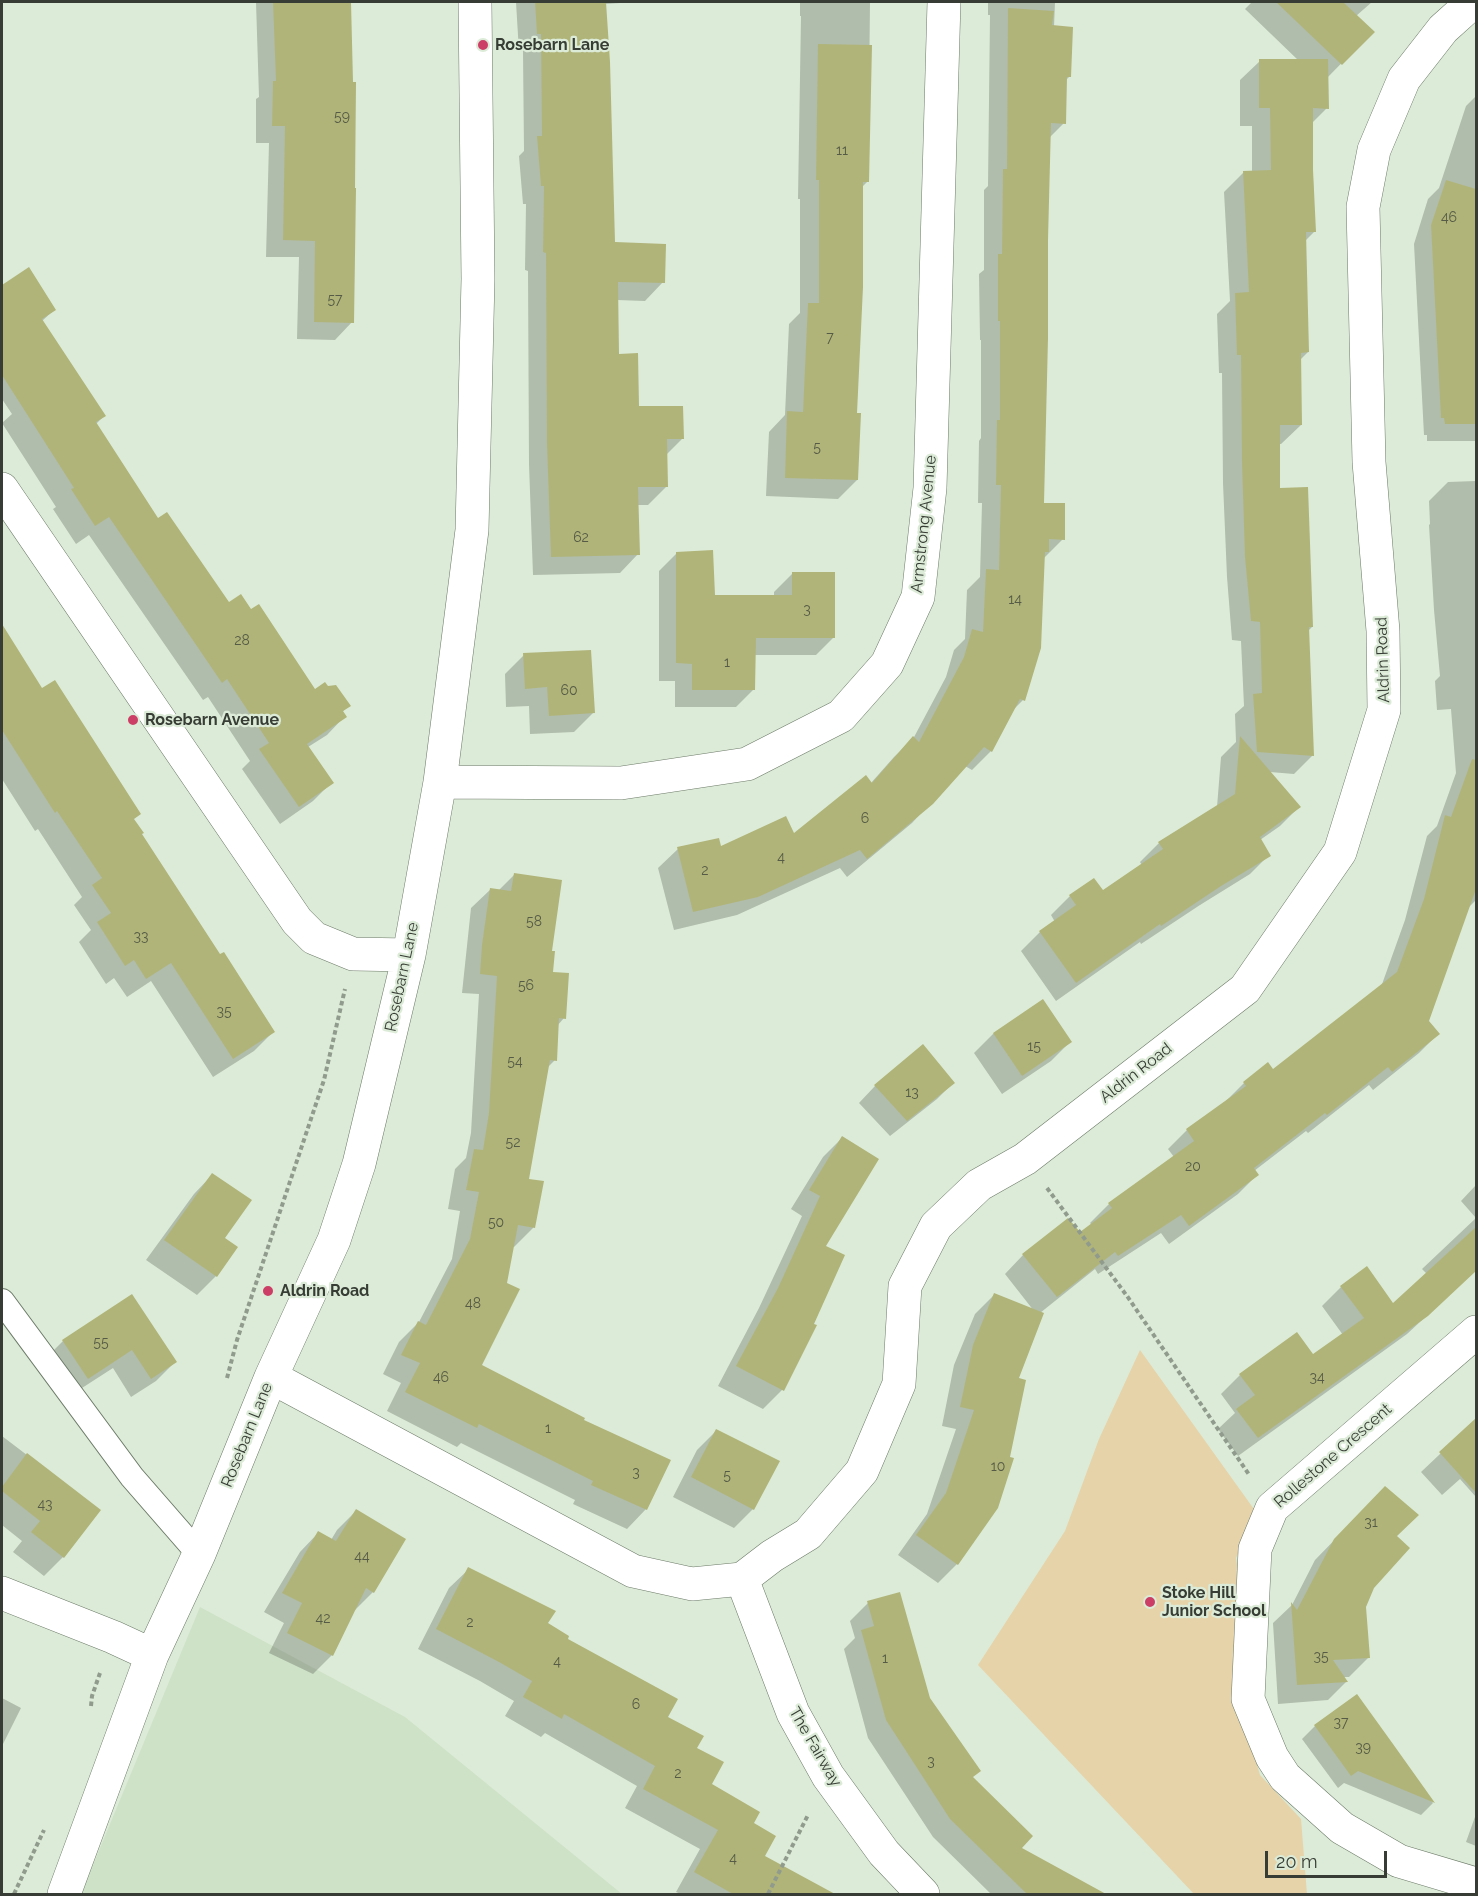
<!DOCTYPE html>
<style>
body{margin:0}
#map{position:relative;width:1478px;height:1896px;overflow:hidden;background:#dcebd7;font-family:Raleway,sans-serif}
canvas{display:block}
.frame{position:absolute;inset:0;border:3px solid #373d35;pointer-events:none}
.scale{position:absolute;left:1265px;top:1851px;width:122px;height:27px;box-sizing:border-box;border:3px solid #373d35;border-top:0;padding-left:8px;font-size:18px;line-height:21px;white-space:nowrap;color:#373d35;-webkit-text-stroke:4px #dcebd7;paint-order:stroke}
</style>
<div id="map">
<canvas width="1478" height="1896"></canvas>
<div class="frame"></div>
<div class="scale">20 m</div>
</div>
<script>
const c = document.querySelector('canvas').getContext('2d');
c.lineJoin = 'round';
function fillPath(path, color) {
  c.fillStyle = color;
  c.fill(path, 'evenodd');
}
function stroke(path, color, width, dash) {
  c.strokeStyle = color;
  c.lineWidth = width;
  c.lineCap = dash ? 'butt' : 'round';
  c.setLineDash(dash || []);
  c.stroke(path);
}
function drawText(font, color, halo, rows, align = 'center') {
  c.font = font + ' Raleway,sans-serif';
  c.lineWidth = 4.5;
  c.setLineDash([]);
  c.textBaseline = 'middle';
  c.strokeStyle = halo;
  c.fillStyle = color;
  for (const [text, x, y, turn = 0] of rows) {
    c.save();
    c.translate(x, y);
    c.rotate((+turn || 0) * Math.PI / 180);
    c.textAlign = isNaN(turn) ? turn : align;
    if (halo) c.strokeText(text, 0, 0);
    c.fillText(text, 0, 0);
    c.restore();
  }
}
fillPath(new Path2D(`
 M200,1607L405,1717L622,1894H81Z`), '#cee2c7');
fillPath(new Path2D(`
 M1140,1350L1256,1512L1250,1528L1236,1558L1240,1586L1238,1699L1260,1775L1301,1819L1307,1894H1194L978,1665L1065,1531L1099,1439Z`), '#e6d3a9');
fillPath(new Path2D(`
 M256,2H350L352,322L335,340L297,339L299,257H266L269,143H256V99L259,97Z
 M516,2H636L605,4L613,244L663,282L645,301L617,300L618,355L637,408L682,439L666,455L667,486L648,505H637L638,554L620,573L533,575L529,464L528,271L525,270L526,204H523L519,156L524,151L523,51L519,52Z
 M800,2H870L868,181L862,187L856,415L857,480L838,499L766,496L769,432L785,415L789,324L800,313V199H798L801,16H800Z
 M988,2H1055L1054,27L1070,76L1065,81L1064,123L1049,138L1042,504L1063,539L1044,558L1023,700L1011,712L991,751L972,770L965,766L912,823L847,877L840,868L737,915L674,930L658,868L678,849L720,848L793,835L871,783L894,757L913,739L946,677L954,650L965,639L967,590L980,577L982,503H978L979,441L981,438V340H980L979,274L984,270V190L988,186L990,15H988Z
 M1252,2H1372L1356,16L1372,32L1327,78V108L1311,124L1315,231L1305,241L1308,352L1300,360L1301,425L1281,444H1279V490L1312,627L1308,631L1313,755L1294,774L1270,772L1299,807L1280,826L1260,840L1269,855L1250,874L1200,905L1141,944L1140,942L1056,1001L1021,951L1040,932L1055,922L1051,915L1070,896L1094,880L1102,892L1142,865L1140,862L1159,843L1217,807L1221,757L1236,742L1235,714L1244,706L1241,641L1232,640L1227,577L1223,483L1222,373H1219L1217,314L1230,301L1224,192L1243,173L1252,172V126H1240V80L1260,61L1298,60L1245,9Z
 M1476,96V243L1466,274L1476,273V441H1427V435H1424L1414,244L1428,199L1439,188L1466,106Z
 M28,270L54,310L42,321L104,416L96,424L158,520L228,604L315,691L349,706L342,712L345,716L327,735L308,747L332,782L313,801L280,824L242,769L250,761L208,697L203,700L89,535L76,544L53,509L56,507L2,423L12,414L2,399V287Z
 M1476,481V895L1475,901L1468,908L1428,1022L1438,1034L1419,1053L1373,1090L1369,1085L1308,1133L1306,1131L1254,1171L1257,1175L1238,1194L1169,1244L1161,1233L1098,1274L1095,1269L1040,1313L957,1564L938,1583L898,1555L927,1514L956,1429L942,1426L954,1365L975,1314L994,1295L1034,1311L1005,1274L1023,1255L1079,1234L1092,1225L1090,1223L1109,1204L1174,1157L1168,1149L1187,1130L1225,1102L1244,1083L1273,1072L1381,987L1405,920L1427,836L1437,826L1456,773L1451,709L1437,710L1435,681L1440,676L1434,610L1429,525L1430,524L1429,501L1448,482Z
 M677,553L714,597L774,596V592L792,574L834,637L816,655H754V689L736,707H675V681H659V571Z
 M2,627L41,690L133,820L140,834L219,956L273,1032L254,1051L213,1077L151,981L127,997L114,978L106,984L79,942L91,930L74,905L82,897L38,829L35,831L2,779Z
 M524,655L593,713L574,732L530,734L529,706L506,707L505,674Z
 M514,875L551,952L552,974L564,1018L557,1026L555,1060L547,1068L528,1180L542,1182L533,1228L514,1247H512L480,1366L582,1421L646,1509L627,1529L573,1504L575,1500L461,1443L457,1447L387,1411L401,1383L383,1374L399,1342L419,1322L452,1259L460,1211L448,1209L455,1169L466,1158L471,1133L479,994L462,993L471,908L491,889L499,890Z
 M1042,1001L1070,1042L1051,1061L1002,1094L974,1053L993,1034Z
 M923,1046L953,1083L937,1099L890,1136L859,1103L875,1086Z
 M842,1138L824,1247L782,1390L763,1409L718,1386L759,1308L802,1216L791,1209L823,1157Z
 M213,1174L223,1239L236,1247L216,1276L197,1295L146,1260L194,1194Z
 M1476,1185V1270L1407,1334L1238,1456L1218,1429L1235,1413L1221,1394L1240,1375L1313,1356L1343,1335L1322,1306L1341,1287L1393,1305L1427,1274L1422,1269L1476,1218L1461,1201Z
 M131,1296L175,1362L156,1381L131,1397L113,1368L68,1397L44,1360L63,1341Z
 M1476,1420V1497L1460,1479L1442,1495L1421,1472Z
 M716,1431L753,1509L734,1528L673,1497L697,1450Z
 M2,1436L99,1510L63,1557L44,1576L13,1552L22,1541L2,1525Z
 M1385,1488L1396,1536L1365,1607L1368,1658L1349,1677H1343L1346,1682L1328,1700L1278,1704L1273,1623L1292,1605L1315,1560Z
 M356,1511L373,1592L353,1612L332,1655L313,1674L269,1653L284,1623L264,1612L300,1552L319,1532L331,1540L337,1530Z
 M469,1569L546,1624L666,1718L695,1749L710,1785L752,1824L763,1856L830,1893L829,1894H681L676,1892L700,1849L625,1808L637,1786L545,1733L541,1737L505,1716L514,1701L480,1681L418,1649L449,1588Z
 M868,1603L929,1698L972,1778L1019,1848L1086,1885L1081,1894H991L933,1837L868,1738L844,1649L855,1638L850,1621Z
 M1357,1696L1433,1803L1421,1815L1344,1783L1338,1788L1302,1739L1315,1726Z
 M2,1698L21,1708L2,1746Z
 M1476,1814V1846L1466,1842Z`), '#0003');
fillPath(new Path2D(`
 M273,2H351L353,82H356L355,188H356L354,323L314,322L315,241L283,240L285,126H272L273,81H276Z
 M535,2H606L610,62L615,242L666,244L665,283L618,282L619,354L638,353L639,406H683L684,439H667L668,487H638L640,555L551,557L547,444L546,253L543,252L544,186H541L537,136H542L541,34H537Z
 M1276,2H1343L1375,32L1342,65Z
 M1008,8L1054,11L1052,25L1073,27L1071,77H1067L1066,124L1051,123L1048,240V338L1044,503H1065V540L1049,539V552H1045L1041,648L1025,701L1020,699L992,752L984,747L933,804L867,859L860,850L758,897L693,912L677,847L719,838L721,846L786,816L794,833L866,775L872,783L913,736L919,742L964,657L972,629L983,632L986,569L999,570L1001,485H996L997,420H1000V321H998V254H1002L1003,169H1007Z
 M818,44L872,45L869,182H863V287L857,413H861L858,480L785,478L787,411L803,412L808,303H819V180H816Z
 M1259,59H1328L1329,109L1313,108V170L1316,232H1306L1309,352L1301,353L1302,425H1280V488L1308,487L1313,627H1309L1314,756L1257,752L1253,694L1262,693L1260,622L1251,621L1245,557L1242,463L1241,355H1237L1235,293L1249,292L1243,171L1271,170L1270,108H1259Z
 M1446,180L1476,189V424H1445L1444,418H1441L1431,225Z
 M29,267L56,310L42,319L106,416L96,422L158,518L167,512L229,602L241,594L251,609L259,604L315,689L325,682L328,686L336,685L351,706L343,711L347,717L307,744L334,783L299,807L259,749L269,743L227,679L222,683L109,517L95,526L71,489L74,488L2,375V285Z
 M713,550L715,595H792V572H835V638H756L755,690H692V664L676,663V552Z
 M2,624L42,688L55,680L141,814L134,819L144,833L142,834L220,954L224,952L275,1032L233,1059L171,963L146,979L134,960L125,966L97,922L111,913L92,885L102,878L57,811L55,813L2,730Z
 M591,650L595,713L549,716L547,687L525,689L523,653Z
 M1240,736L1301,807L1260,837L1271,856L1221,886L1161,926L1160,924L1076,983L1039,931L1076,905L1069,895L1094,878L1103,890L1163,849L1158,842L1235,794Z
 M1472,759L1476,760V889L1429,1021L1440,1034L1392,1072L1388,1067L1327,1115L1325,1113L1254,1168L1259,1175L1189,1226L1181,1215L1118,1256L1115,1252L1057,1297L1022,1254L1068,1218L1080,1232L1112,1208L1108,1203L1194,1141L1186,1129L1246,1086L1243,1082L1268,1062L1273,1069L1397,972L1424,899L1445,815L1451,817Z
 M514,873L562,880L552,951H555L553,972L569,973L566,1019L559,1018L557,1061L550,1060L529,1179L544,1181L535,1228L518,1225L507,1283L520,1289L482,1365L585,1418L584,1420L671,1460L647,1510L591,1485L593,1481L479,1424L477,1428L405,1392L420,1363L401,1355L418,1321L426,1325L470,1239L479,1192L466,1190L474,1149L483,1150L489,1113L497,976L480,974L482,945L490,888L511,891Z
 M1043,999L1072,1042L1022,1076L993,1033Z
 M923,1044L955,1083L907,1121L874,1085Z
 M842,1136L879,1159L826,1246L845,1255L814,1324L817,1325L784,1391L736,1366L778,1288L820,1196L809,1190Z
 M212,1173L252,1200L225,1238L238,1247L217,1277L164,1240Z
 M1476,1227V1271L1428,1316L1258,1438L1236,1409L1255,1395L1239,1374L1297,1332L1313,1354L1364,1318L1340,1286L1367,1266L1393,1303Z
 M994,1293L1044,1313L1019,1378L1026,1380L1010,1457L1014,1458L998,1508L958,1565L916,1535L946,1493L974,1410L960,1407L973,1345Z
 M132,1294L177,1362L151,1379L132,1350L88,1379L62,1340Z
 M1476,1418V1493L1439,1452Z
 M716,1429L780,1461L754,1510L691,1477Z
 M27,1453L101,1510L64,1558L31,1532L40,1521L2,1491V1487Z
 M1385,1486L1419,1515L1397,1536L1410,1548L1374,1588L1366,1607L1370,1658L1333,1660L1348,1682L1297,1685L1291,1602L1297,1610L1334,1539Z
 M356,1509L406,1539L374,1593L366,1588L333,1656L287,1633L302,1603L282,1593L318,1531L336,1541Z
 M468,1567L556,1611L548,1623L569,1636L568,1639L678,1699L668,1717L704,1736L697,1748L724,1762L712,1784L760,1812L754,1823L776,1836L765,1856L835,1894H733L694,1872L718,1830L643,1789L655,1766L564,1714L562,1719L523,1697L532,1681L499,1662L436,1629Z
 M900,1592L930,1698L981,1771L973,1777L1033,1836L1022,1848L1106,1894H1027L950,1819L886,1720L861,1630L874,1626L867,1601Z
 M1357,1694L1393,1744L1435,1803L1358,1771L1351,1776L1314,1725Z`), '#b0b479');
const lane = new Path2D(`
 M2,1301L132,1477L199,1554`);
const street = new Path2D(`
 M2,489L297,921L314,938L353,954L409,955
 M440,782L621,783L747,764L841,716L887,664L918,597L930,488L944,2
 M1476,1332L1272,1508L1255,1549L1248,1699L1272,1757L1285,1777L1342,1828L1399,1861L1476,1884
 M271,1377L633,1571L692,1584L742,1579L772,1556L808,1534L862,1471L899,1384L905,1286L936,1226L979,1185L1025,1159L1245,989L1340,852L1384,710L1383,631L1369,462L1363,207L1374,150L1404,79L1443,29L1473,2
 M742,1579L793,1713L828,1776L884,1853L923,1894
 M2,1593L113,1637L152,1655
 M64,1894L152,1655L199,1554L271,1377L334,1240L359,1164L409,955L440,782L472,530L478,279L475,2`);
stroke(lane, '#6c7a68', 26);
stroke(street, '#6c7a68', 34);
stroke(new Path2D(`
 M1047,1188L1127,1296L1250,1476
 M227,1378L237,1340L324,1080L345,989
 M91,1706L92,1696L100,1673
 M14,1894L44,1830
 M768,1894L808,1815`), '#909b8d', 4, [4.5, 3]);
stroke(lane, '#fff', 24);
stroke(street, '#fff', 33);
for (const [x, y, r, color] of [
 [483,45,6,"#cc3e66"],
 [133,720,6,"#cc3e66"],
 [268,1291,6,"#cc3e66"],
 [1150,1602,6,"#cc3e66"]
]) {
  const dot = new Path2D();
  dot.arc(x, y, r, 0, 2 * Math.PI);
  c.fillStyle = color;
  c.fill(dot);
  stroke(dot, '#dcebd7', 2);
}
drawText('14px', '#555b46', null, [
 ["59",342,117],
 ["11",842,151],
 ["46",1449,218],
 ["57",335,300],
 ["7",830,338],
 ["5",817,448],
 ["62",581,538],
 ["14",1015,600],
 ["3",807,610],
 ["28",242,641],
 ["1",727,663],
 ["60",569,691],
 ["6",865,819],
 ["4",781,858],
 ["2",705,871],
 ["58",534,922],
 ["33",141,937],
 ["56",526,986],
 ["35",224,1012],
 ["15",1034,1047],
 ["54",515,1062],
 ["13",912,1093],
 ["52",513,1143],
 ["20",1193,1167],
 ["50",496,1223],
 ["48",473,1304],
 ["55",101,1343],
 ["46",441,1378],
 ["34",1317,1378],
 ["1",548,1429],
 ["10",998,1467],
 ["3",636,1473],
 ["5",727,1476],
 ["43",45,1505],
 ["31",1371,1523],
 ["44",362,1557],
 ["42",323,1619],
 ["2",470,1623],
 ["35",1321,1657],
 ["1",885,1659],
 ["4",557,1662],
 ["6",636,1705],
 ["37",1341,1723],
 ["39",1363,1748],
 ["3",931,1762],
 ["2",678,1774],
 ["4",733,1859]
]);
drawText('bold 16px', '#373d35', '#dcebd7', [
 ["Rosebarn Lane",495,45],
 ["Rosebarn Avenue",145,720],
 ["Aldrin Road",280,1291],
 ["Stoke Hill",1162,1593],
 ["Junior School",1162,1611]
], 'left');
drawText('16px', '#373d35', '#dcebd7', [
 ["Armstrong Avenue",924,524,-84],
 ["Aldrin Road",1383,660,-92],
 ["Rosebarn Lane",402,977,-78],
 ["Aldrin Road",1136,1073,-38],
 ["Rosebarn Lane",247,1435,-68],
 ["Rollestone Crescent",1333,1456,-41],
 ["The Fairway",815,1747,60]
]);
</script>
